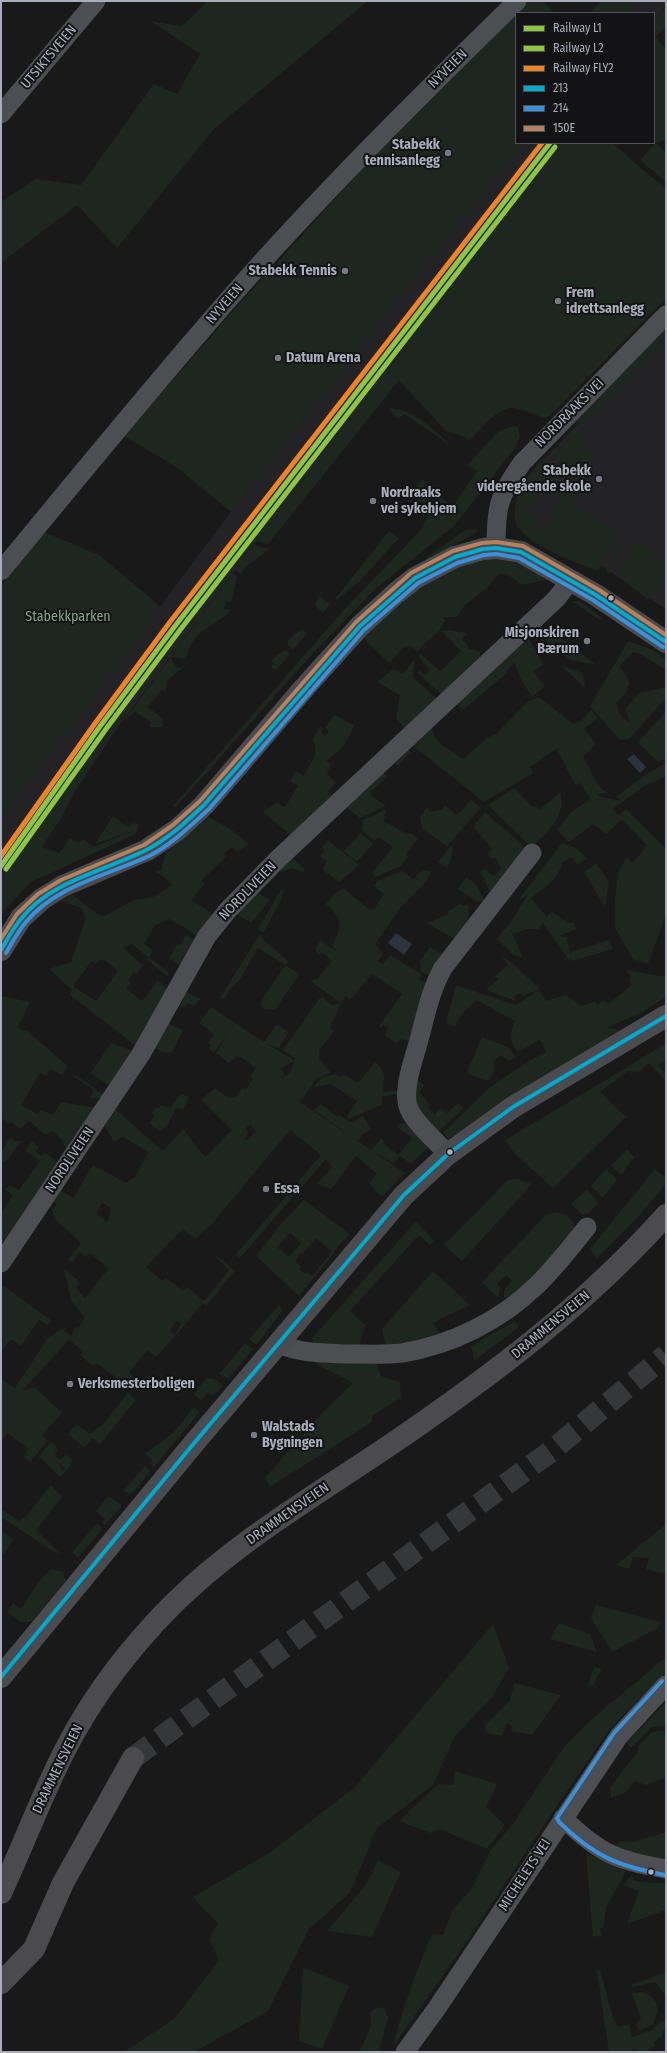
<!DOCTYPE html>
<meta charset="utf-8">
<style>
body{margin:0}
#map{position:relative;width:667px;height:2053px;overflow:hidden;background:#191919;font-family:"Fira Sans Condensed",sans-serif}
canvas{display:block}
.frame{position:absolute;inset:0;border:2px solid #aaaeba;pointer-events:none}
.legend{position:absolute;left:515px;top:12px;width:140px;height:132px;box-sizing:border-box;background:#131315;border:1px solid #4f5157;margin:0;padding:5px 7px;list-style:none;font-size:12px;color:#aaaeba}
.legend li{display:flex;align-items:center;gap:8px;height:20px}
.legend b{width:20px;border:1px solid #4f5157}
</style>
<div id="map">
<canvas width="667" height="2053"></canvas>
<div class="frame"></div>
<ul class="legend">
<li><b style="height:5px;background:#8dc63f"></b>Railway L1</li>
<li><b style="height:5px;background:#8dc63f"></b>Railway L2</li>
<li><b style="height:5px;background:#f58220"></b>Railway FLY2</li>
<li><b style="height:5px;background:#00a9ce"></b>213</li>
<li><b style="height:5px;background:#3a90db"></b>214</li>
<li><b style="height:5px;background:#b6815c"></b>150E</li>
</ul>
</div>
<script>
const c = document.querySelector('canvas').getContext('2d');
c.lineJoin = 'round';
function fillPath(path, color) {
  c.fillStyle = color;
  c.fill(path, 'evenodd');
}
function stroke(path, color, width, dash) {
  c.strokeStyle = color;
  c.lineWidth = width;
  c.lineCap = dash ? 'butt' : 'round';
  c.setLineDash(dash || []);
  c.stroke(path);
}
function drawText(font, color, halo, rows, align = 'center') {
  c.font = font + ' "Fira Sans Condensed",sans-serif';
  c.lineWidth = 4;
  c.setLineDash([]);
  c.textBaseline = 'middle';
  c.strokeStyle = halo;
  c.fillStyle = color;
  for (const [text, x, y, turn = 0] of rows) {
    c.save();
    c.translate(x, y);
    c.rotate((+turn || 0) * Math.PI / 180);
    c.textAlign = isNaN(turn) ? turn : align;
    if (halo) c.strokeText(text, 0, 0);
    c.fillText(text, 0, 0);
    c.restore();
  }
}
fillPath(new Path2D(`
 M637,1H666V5L654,21V13H628Z
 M524,143H561L235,570L118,727L75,791L60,820L1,889V818L231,512L445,239Z
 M666,331V609L596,562L521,532L518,503L547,456Z`), '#232325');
fillPath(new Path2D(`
 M208,1H368L214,129L117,248L77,205L1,263V202L35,179L81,185L154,84L177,94L200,54L150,21L182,26Z
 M527,1H542L555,13H516V143H524L445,239L231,512L175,466L124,436L240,303L375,155Z
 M602,1H637L628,13H590Z
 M666,6V27L654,38V21Z
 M656,38L666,49V140L656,143L666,152V182L640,160L656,143L654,141V40Z
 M561,143H612L666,189V298L550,416L545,418C535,415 525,410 515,408C497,406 480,430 469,441L465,437L446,431L399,380L268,544L257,541Z
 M666,328V336L644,365L582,428L575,420Z
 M388,408C413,409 433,428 450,445L404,414L398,419Z
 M514,426L518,427L520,437L514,449L454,526L374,590L306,661L176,807L173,806L342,612L418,533L440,497L453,506L477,471L467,465L499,431Z
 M574,434H578L594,457L589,469L580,479H576L554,455Z
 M544,457L556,468L526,512L547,527L555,516L552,514L561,502L554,495L570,487L576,507L615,530L616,535L598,571C577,563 530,546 518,527C510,515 517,495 524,483C529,474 537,465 544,457Z
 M422,479L426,482L423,488L426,504L419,511L410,504L415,499L411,496L413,491Z
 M476,529L477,532L427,560L426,558L465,530Z
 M389,531L399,538L360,581L338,599H335Z
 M44,532L99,555L161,607L1,818V586Z
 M635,540L653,552V555L665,565L663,571L666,572V575L655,595L647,599L628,584L631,580L624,574L620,578L616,576Z
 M254,545L270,549L248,565L240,574L235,570Z
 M621,545L624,547L609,574L606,573Z
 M484,558L528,564L550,579L522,585L507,574H499L487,588L464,606L457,617H442L446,621L444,622L440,630L417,651L411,646L403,647L391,662L387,661L367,642L363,636L401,600L448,570Z
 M233,573L237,577C235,586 234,593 231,602L226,601L224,609L230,610L228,614L197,635L190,646L185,659L171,657L175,667L180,668L187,664L167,681L166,692L162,689L148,707L163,719L162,727H150L151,722L135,712L122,723Z
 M319,595L330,604L323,613L315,605Z
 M571,601H580L602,618L600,620Z
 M302,629L307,633L293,650L288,645V640Z
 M448,630L467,633L462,639L468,646L467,648L469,650L474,649L480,652L481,659L442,695L418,673L419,670L425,675L430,670L418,656L421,654L440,671L442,670L461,651L441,631Z
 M542,631L553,638L556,634L596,665L571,660L536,634Z
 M527,636L544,665L533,671L545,686L532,697L521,679L514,662L505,675L464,709L456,704Z
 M628,641L651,649L666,659V670L640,654L633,652L620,666L630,683L625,694L616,703L622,718L631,723L625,709L639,693L666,687V698L629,739L620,740L590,706Z
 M285,650L290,654L276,670L271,667L273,664L271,662L277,655Z
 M414,660L413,677L438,700L406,730L396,718L400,695L377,682L393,669L403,674Z
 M564,666L582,673L585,682L584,687L566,670Z
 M539,697L573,724L581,721L591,710L598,718L584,729L596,744L583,757C592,770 593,785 608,793L598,794L600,797L621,801L616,797L648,773L666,763V776L643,787L612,809L619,815L626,809L665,848L666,847V914L648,964L633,959L615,928V900L618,872L627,857L633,863L647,845L622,820L606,834L593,824L569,842L557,830L571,812L591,799L580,783L575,785L558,751V748L530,767L533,773L484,802L412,745L432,727C434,744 451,750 463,759L487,738L497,733L528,701Z
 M665,713L666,758L658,762L638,742Z
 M334,715L354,725C347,743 342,749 326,761L331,764L327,774L336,783L328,791L333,798L309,821L306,818L301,827L291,836L263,812L276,803L285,807L298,786L290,781L296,771L304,776C310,761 320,758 313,740L320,726L323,728L321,733L325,736L329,731L325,728Z
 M406,748L413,754H408L399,766L393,761Z
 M88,754L96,759L75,791L60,820L42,847L59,853L70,838L79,843L83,839L93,846L90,848L136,830L95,844L113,816L127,827L134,823L139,824L136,834L31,882L1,914V891L5,872Z
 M383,773L388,776L371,792V795L386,806L360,818L347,808Z
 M514,788L531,806L540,809L560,792C568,812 547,836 531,846L488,805Z
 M471,799L481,808L447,846L422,829L420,817L427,807L431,812L442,809L445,805L455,814L461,812Z
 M386,809L384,821L406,834H413L418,839L407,853L408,857L401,866L375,877L372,873L393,847L379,837L374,841L362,830L363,820Z
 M485,812L522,845L524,852L491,894L480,871L486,869L490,874L495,875L501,869L496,858L492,859L487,854L492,849L475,829L474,825Z
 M207,816L233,831L249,844L238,852L232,847L224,854L227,856L202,880L204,885L191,900L213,914L197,937L186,928L169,919L155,925L144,944L152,950L149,958L169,972L167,976L147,960L149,958L132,944L124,948L143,966L137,974L134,972L128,980L131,983L126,988L142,1001L158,980L168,990L136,1046L70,995L72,990L49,969L71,962L86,918L81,908L61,901L73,895L97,914L104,916L134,900L153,897L172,885L163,876L155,872L161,870L166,852ZM99,960H105L118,971L96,1001L73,986L92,961L96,964Z
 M361,833L373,844L357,862L344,851Z
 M328,840L359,865L339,882L323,870L327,862L320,856L324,850L321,848Z
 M562,843L576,848L587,858L577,865L572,857L563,862C558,879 545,888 531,898L547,917L551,911L568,923L574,922L576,929L559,936L566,937L570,952L609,940L613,949L572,961L570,955V961L543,923L539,929H526L514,934L510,928L523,958L514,955L496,939L509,924L528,895L518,900Z
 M453,844L451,861L447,868L438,862Z
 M291,857L305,869L303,872L291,868L282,872L280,868Z
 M596,863L609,882L605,907L584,872Z
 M423,870L431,871L427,881L401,907L375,944L383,954L378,961L383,964L390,955L421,974L419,979L429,984L411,1042L402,1039L396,1043L384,1035L388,1028L383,1025L380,1028L379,1026L402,994L372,974L350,1000L345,996L330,1027L334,1031L319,1050V1058L331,1073L317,1078L300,1102L405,1173L382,1197L369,1183L377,1174L356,1156L331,1189L317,1184L332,1167L326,1159L239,1259L236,1254L321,1155L290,1130L212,1224L195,1239L183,1229L146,1267L163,1281L166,1278L183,1291L187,1287L204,1301L229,1270L215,1256L216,1255L235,1271L206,1306L203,1303L176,1335L175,1334L181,1324L177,1321L170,1330L175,1336L156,1357L148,1350L129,1372L136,1379L129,1387L96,1363L93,1366L80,1355L83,1351L69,1340L22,1391L35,1387L62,1413L42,1435L48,1441L30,1462L24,1457L28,1448L7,1433L1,1441V1379L15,1388L47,1339L62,1328L71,1336L75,1328L79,1327L85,1318L71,1300L64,1269L79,1281L77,1282L79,1284L76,1288L85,1298L108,1269L90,1253L86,1257L80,1252L72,1262L68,1259L81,1243L56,1220L52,1210L57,1205L51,1200L58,1189L73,1198L93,1165L126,1183L135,1177L148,1152L123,1137L114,1142L102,1121L114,1108L163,1151L183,1129L205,1157L232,1130L201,1100L215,1088L229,1098L237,1096L242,1088L245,1090L253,1079L250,1077L256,1068L242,1058L237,1056L229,1063L216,1053L227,1036L213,1053L209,1049L211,1045L208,1043L214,1034L199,1023L211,1007L264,1042L277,1024L289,1032L279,1048L267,1044L294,1060L295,1058L283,1050L319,999L322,997L331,1005L341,1003L310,981L318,978L332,961L323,953L319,955L315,950L320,940L339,953L332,946C342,923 345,922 326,904L335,893L343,888L370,910L374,909L384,894L374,886L377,881L402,871L413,879ZM294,1061L291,1072L281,1079L285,1074L280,1069ZM250,1124L256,1131L247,1141L244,1138L249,1133L245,1129ZM102,1203L111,1208L108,1222L96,1214Z
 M466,877L476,884L484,900L478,902L458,889Z
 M284,889L281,900L263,933L258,929L279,893Z
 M255,891L270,900L251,923L235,913Z
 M459,904L469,906L468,919L455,939L427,923L447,915L449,911Z
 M260,934L265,941L288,961L286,965L299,974L275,1010L264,1009L260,1003L285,965L258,948L240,979L223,999L220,998Z
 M186,935L194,940L180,966L169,958L177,944L180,945Z
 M430,947L445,956L430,976L420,971L422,967L419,962Z
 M501,956L511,962L540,989L522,996L520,993L514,996L515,1001L486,990L498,979L495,976L508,965Z
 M626,970L666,977V997L643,1012L606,1028L621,1030L502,1102L449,1139L443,1133L489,1088L529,1061L546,1052L540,1040L518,1052C509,1043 510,1031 515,1021L477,1000L460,1016L455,1027L446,1023L456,985L516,1005L539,990L546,1001L566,995L582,1006L595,1001L597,1005L604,1000L608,1004L632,985L629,980L631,977Z
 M186,992L201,999L194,1006L187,1003L184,1008L180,1007Z
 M1,996L30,1002L18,1028L28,1032L68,1066L62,1075L50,1069L46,1076L40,1073L21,1105L38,1114L41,1110L53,1115L61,1102L98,1108L69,1150L63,1145L64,1142L52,1130L46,1135L29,1121L20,1129L12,1122L9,1124L1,1118Z
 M167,1023L183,1030L172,1053L161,1052L154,1047Z
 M482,1037L507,1047L517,1057L508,1061L501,1055L493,1062L495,1070L488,1081L468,1074L469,1067Z
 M111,1043L133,1051L111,1087L91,1073Z
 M666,1043V1059L658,1065L666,1074V1081L649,1063L639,1072L628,1071L600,1092L626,1117L553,1188L514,1153L505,1140L616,1074Z
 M375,1062C387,1072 384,1077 383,1092L401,1090V1094L382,1096V1105L349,1119L347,1117L357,1101L331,1084L316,1087L315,1085L323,1077L335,1074L341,1078L344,1074L358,1083Z
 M76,1075L104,1095L101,1098H90L94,1090L74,1077Z
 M415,1079L424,1085L419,1093L430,1104L428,1108L435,1114L440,1108L447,1113L458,1103L464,1108L438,1132L430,1126L413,1100Z
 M181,1094L189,1097L183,1110L177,1107L168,1124L160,1132L149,1123L155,1116L152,1113L156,1107L159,1108L161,1105L170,1108Z
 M321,1104L337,1117L339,1115L351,1122L363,1116L371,1129L363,1134L358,1141L314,1110Z
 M411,1120L430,1143L427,1148L411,1164L400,1156L394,1163L371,1150L381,1138L384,1141L383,1143L398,1155L412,1138L396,1126Z
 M11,1136L14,1141H21L5,1163L1,1160V1152Z
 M32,1141L39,1147L36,1151L41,1156L45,1152L58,1163L2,1244L1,1213L13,1195L6,1190L9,1185L19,1190L40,1161L25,1151Z
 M627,1149L634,1157L621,1175L611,1166Z
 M606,1169L617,1179L603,1198L591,1186Z
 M655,1169L666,1178V1184L637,1218L597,1258L590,1249Z
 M518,1179L532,1184L462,1261L444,1245L508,1180Z
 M587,1189L598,1203L589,1213L582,1215L571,1204Z
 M304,1200L350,1234L333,1252H335L299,1296L256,1256L280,1225ZM290,1233L301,1243L289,1257L277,1247ZM316,1238L332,1252L312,1276L307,1272L305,1274L299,1269L301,1266L296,1262L300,1253L302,1255Z
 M556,1212C566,1214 578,1221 574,1233C560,1248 522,1295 504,1298V1290L512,1281L506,1275L497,1284L500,1287L498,1298L482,1282L546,1215Z
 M416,1221L434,1241L430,1245L419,1235L350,1311L365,1325L358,1348L314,1345L312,1338Z
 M433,1271L470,1305L433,1323L441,1335L414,1344L389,1346L385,1344L382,1329Z
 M4,1286L52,1321L47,1325L39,1320L21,1346L11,1339L3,1349L1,1348L3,1338L1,1337V1289Z
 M279,1305L283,1310L256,1345L249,1339Z
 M515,1321L519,1327L474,1361L471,1346Z
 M245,1343L253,1349L228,1379L219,1374Z
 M315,1360L375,1361L381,1376L400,1382L401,1398L372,1416V1422L270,1487L265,1478L318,1417L353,1383L316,1364Z
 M213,1378L223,1385L213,1396L208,1393L201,1401L194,1394L206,1379Z
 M128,1393L136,1400L100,1444L93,1438L84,1448L68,1434L76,1424L90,1434L104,1423Z
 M194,1407L200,1412L154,1467L151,1464L153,1461L145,1454L174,1432Z
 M51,1441L58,1450L55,1454L60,1460L66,1454L73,1462L66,1471L61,1464L59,1465L65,1472L60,1477L39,1456Z
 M145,1466L151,1471L131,1494L123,1491Z
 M51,1485L62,1497L36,1530L60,1554L59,1555L1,1517V1509L19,1521L27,1515Z
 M108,1496L121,1504V1507L105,1525L102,1522L105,1519L96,1511Z
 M97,1523L102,1529L78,1558L72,1552Z
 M666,1524V1574L646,1569L649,1558L633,1557L629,1569L616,1565Z
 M4,1532L13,1540L1,1558V1535Z
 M52,1569L63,1572L66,1580L32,1621L22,1623L7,1612L13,1603L21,1609L39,1581Z
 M596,1605L661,1622L658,1628L612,1652L591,1618Z
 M559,1623L590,1634L597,1652L550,1639Z
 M493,1624L509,1668L492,1697L455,1736L433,1785L377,1828L350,1893L309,1929L268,2011L194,2052H124L174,2019L219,1960L209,1938L218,1924L193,1897L269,1853L355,1787Z
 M666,1657V1672L609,1730L544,1825L470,1937L393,2047C402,2008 416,1972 432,1934L443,1935L452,1911L472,1888L490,1851L513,1824L564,1747L594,1717Z
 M594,1667L602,1669L592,1687L588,1685Z
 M514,1683L561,1695L532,1735L511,1731L512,1726L507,1723L502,1736L486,1733L485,1725L510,1701Z
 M666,1702V1726L652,1727L631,1748L626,1743Z
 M663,1730L666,1737V1777L646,1785L634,1781L626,1792L611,1798L610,1787L637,1753L639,1745L652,1732Z
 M455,1771L497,1784L486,1807L505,1825L487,1849L440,1829L430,1833L399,1821L438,1784L453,1785Z
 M666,1832V1863L626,1855V1849L613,1848L620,1841L633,1842Z
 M586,1853L626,1871L606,1908L603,1928H599L602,1935L593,1937Z
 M378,1860L401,1872L372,1937L327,1931L367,1883Z
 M632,1874L634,1881L666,1884V1910L627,1924L639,1891L623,1885Z
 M303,1967L349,1986L322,2049L299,2041Z
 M600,1970L613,2018L618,2027L629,2024L632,2037L652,2030L662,2020L666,2023L662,2036L654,2043L655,2046L646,2052H638L636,2049L630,2052H609L597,1971Z
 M666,1972V1996L655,1982L633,1987L631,1985Z
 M642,1992L651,1996L656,2003L658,2011L653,2024L639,2031L636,2023L641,2019L632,1993Z
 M383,2007L388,2017L379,2052H360L371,2025L370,2014L374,2009Z`), '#1e2620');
fillPath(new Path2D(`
 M634,754L646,767L640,773L627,759Z
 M396,933L412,944L404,955L388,943Z`), '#2b333b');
stroke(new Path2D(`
 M133,1758L550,1452L666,1355`), '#363739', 22, [22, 11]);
stroke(new Path2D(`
 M1,114L96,1
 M496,548C496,507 498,497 522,463L666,315
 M1,571C76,480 151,388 229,299C320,195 419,97 517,1
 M448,1154C436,1141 420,1128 411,1113C407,1106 406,1096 407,1089C408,1074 413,1061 417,1047C425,1020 429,993 443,968L532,853
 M1,1263L141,1054L207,936L228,910L279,858L556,599L571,580
 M279,1344C302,1354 325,1353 350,1354C367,1354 385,1355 402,1353C451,1345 500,1321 536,1286C555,1268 571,1247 587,1227
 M563,1818C599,1853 617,1861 666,1869
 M405,2052L437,2008L619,1736L666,1685`), '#4d4e52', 19);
stroke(new Path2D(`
 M1,950L21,918L42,899L63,886L147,850L177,830L204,805L305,687L360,626L396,593L415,578L455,557L483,549L496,548L521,552L596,595L666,642
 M1,1677L195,1442L404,1195L448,1154L513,1107L666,1016`), '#4a4b4e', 22);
stroke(new Path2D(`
 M1,1893C23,1846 41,1797 65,1750C88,1705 120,1661 154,1624C221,1550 309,1500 390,1445C490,1377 586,1305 666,1215
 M1,1983L34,1949L63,1883L133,1758`), '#4b4b4e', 22);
stroke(new Path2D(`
 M1,950C7,940 13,928 21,919C50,881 105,871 146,850C168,839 186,822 204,805L360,626L415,578L455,557L483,549L496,548L521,552L596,595L666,642
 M1,1677L195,1442L404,1195L448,1154L513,1107L666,1016`), '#00a9ce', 4);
stroke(new Path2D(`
 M6,953C12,943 18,931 26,922C55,886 108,875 149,856C171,845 190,826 209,809L364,630L418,583L457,563L484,555L496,554L519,558L593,600L663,647
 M662,1681L614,1733L557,1818L559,1822C594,1856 617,1866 665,1875`), '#3a90db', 4);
stroke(new Path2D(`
 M1,939L17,914L38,894L61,880L144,845L173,825L200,801L356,622L411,573L453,551L482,543L496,542L523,546L599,590L666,635`), '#b6815c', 4);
stroke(new Path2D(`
 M1,866L101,725L175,626L550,143`), '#8dc63f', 5);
stroke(new Path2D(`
 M6,869L106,729L180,630L555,147`), '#8dc63f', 5);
stroke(new Path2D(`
 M1,856L96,722L170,622L542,143`), '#f58220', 5);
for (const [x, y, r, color] of [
 [448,153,4,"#777a82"],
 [345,271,4,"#777a82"],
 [558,301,4,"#777a82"],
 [278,358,4,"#777a82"],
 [599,479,4,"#777a82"],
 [373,501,4,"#777a82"],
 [611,598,3.5,"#aaaeba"],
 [587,641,4,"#777a82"],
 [450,1152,3.5,"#aaaeba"],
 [266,1189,4,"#777a82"],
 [70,1384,4,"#777a82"],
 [254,1435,4,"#777a82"],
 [651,1872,3.5,"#aaaeba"]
]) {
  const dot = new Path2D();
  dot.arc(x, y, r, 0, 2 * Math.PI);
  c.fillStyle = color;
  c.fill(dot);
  stroke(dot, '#131315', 1.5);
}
drawText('14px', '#aaaeba', '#131315', [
 ["UTSIKTSVEIEN",49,57,-50],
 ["NYVEIEN",448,69,-45],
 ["NYVEIEN",225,304,-49],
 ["NORDRAAKS VEI",570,413,-45],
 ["NORDLIVEIEN",248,891,-46],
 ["NORDLIVEIEN",70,1160,-56],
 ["DRAMMENSVEIEN",551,1325,-40],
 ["DRAMMENSVEIEN",288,1514,-35],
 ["DRAMMENSVEIEN",58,1769,-64],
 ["MICHELETS VEI",525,1875,-57]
]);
drawText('bold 14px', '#aaaeba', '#131315', [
 ["Stabekk",440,145,"right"],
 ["tennisanlegg",440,161,"right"],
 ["Stabekk Tennis",337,271,"right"],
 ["Frem",566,293],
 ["idrettsanlegg",566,309],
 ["Datum Arena",286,358],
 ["Stabekk",591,471,"right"],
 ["videregående skole",591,487,"right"],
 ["Nordraaks",381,493],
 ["vei sykehjem",381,509],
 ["Misjonskiren",579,633,"right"],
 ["Bærum",579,649,"right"],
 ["Essa",274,1189],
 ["Verksmesterboligen",78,1384],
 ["Walstads",262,1427],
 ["Bygningen",262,1443]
], 'left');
drawText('14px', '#80a585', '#131315', [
 ["Stabekkparken",68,617]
]);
</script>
